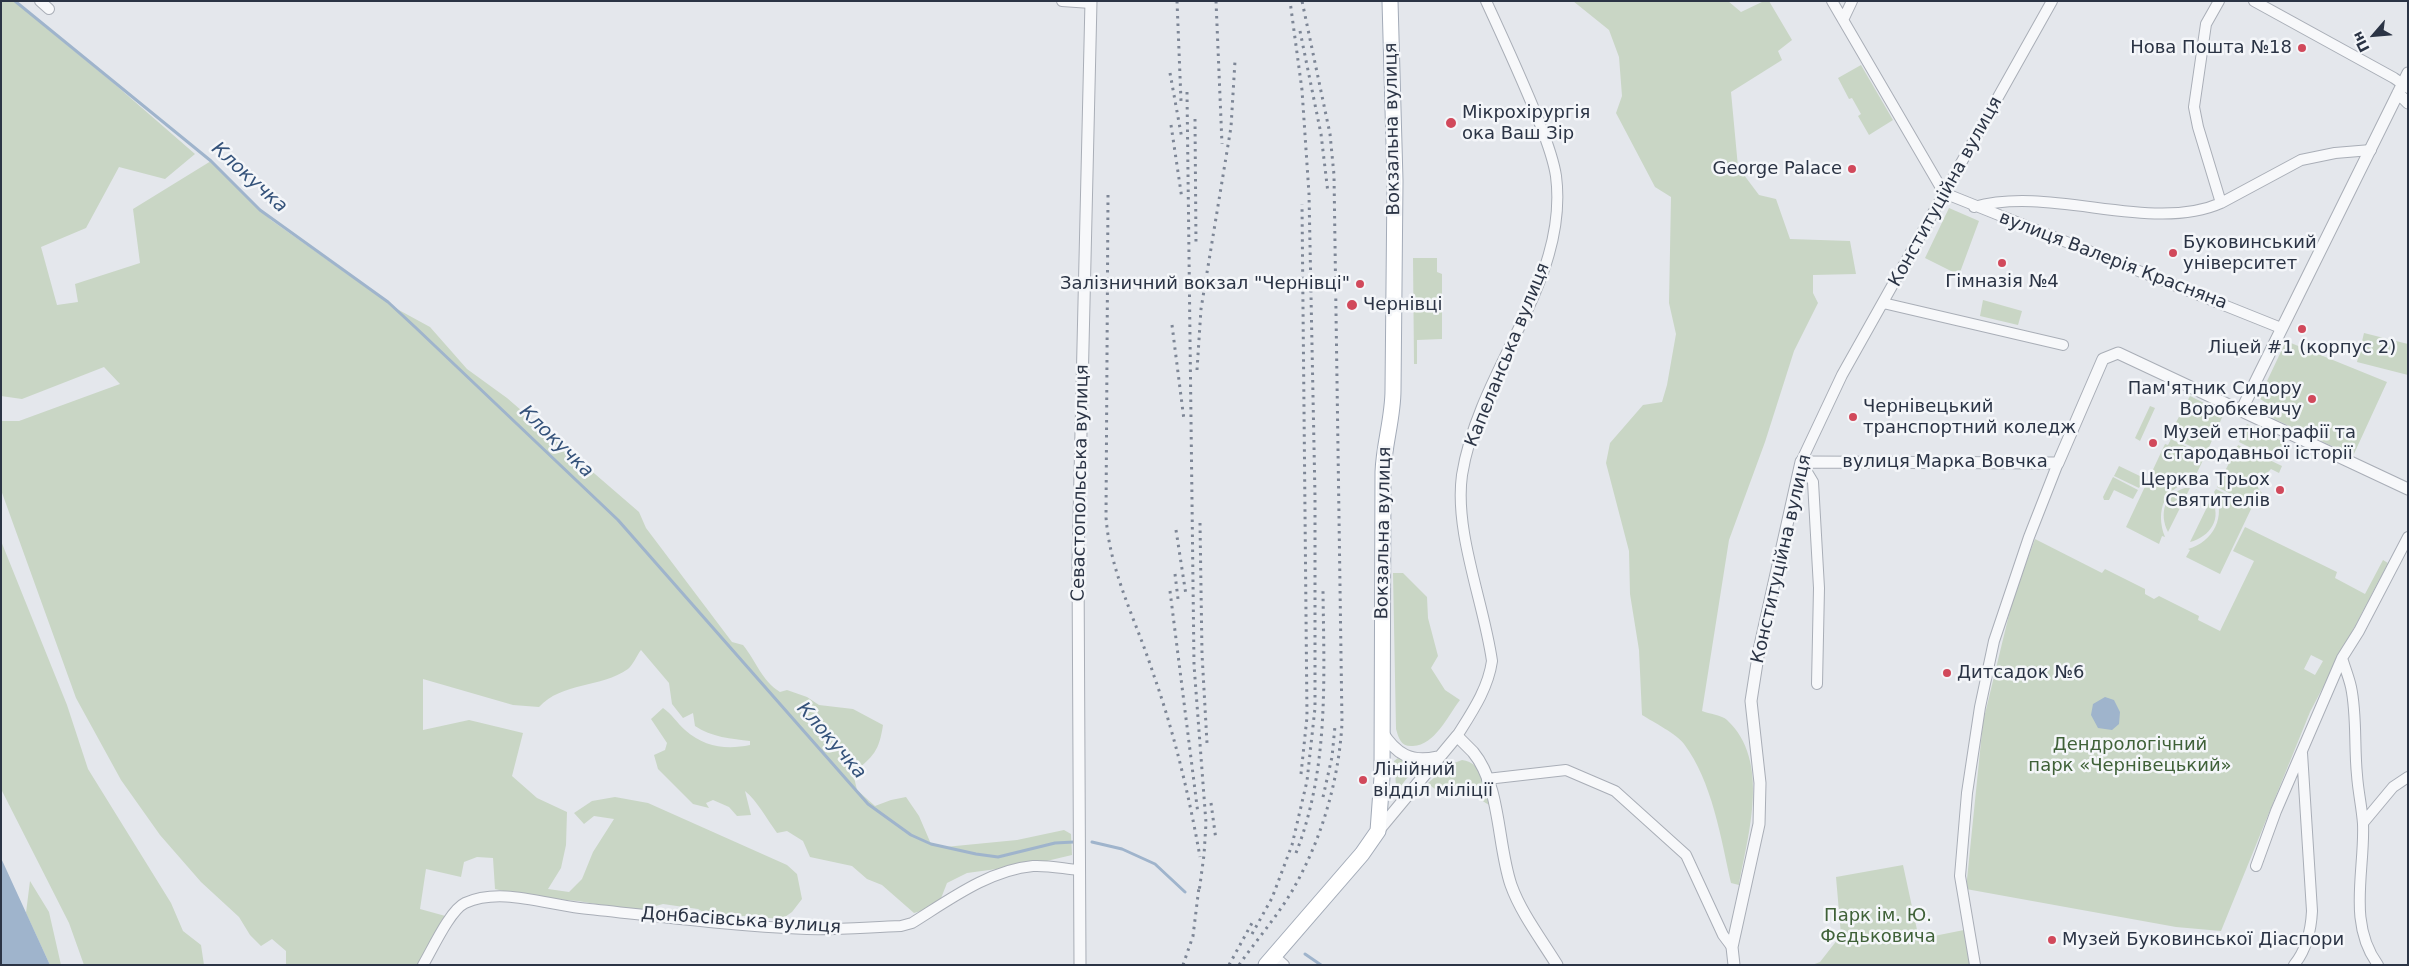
<!DOCTYPE html>
<meta charset="utf-8">
<style>
body{margin:0}
#map{position:relative;width:2409px;height:966px;overflow:hidden;background:#e4e7ec;font-family:"DejaVu Sans",sans-serif}
canvas{display:block}
.frame{position:absolute;inset:0;border:2px solid #2b3445;pointer-events:none}
.north{position:absolute;left:2349px;top:10px;width:50px;height:50px;-webkit-text-stroke:4px #f4f6f9;paint-order:stroke;rotate:243deg;font-size:14px;font-weight:700;line-height:20px;text-align:center;color:#2b3445}
.north::after{content:'';display:block;margin:auto;width:18px;height:22px;background:#2b3445;clip-path:polygon(50% 0,100% 100%,50% 72%,0 100%)}
</style>
<div id="map">
<canvas width="2409" height="966"></canvas>
<div class="frame"></div>
<div class="north">Пн</div>
</div>
<script>
const c = document.querySelector('canvas').getContext('2d');
c.lineJoin = 'round';
function fillPath(path, color) {
  c.fillStyle = color;
  c.fill(path, 'evenodd');
}
function stroke(path, color, width, dash) {
  c.strokeStyle = color;
  c.lineWidth = width;
  c.lineCap = dash ? 'butt' : 'round';
  c.setLineDash(dash || []);
  c.stroke(path);
}
function drawText(font, color, halo, rows, align = 'center') {
  c.font = font + ' "DejaVu Sans",sans-serif';
  c.lineWidth = 5;
  c.setLineDash([]);
  c.textBaseline = 'middle';
  c.strokeStyle = halo;
  c.fillStyle = color;
  for (const [text, x, y, turn = 0] of rows) {
    c.save();
    c.translate(x, y);
    c.rotate((+turn || 0) * Math.PI / 180);
    c.textAlign = isNaN(turn) ? turn : align;
    if (halo) c.strokeText(text, 0, 0);
    c.fillText(text, 0, 0);
    c.restore();
  }
}
fillPath(new Path2D(`
 M1,1H14L111,81L195,154L165,179L119,167L86,228L41,247L57,305L78,302L75,284L140,263L133,209L211,161L271,220L397,309L430,327L467,369L507,398L639,512L646,528L732,642L743,645C756,661 762,681 780,692L787,690L807,697L819,705L853,709L883,725C879,751 874,756 853,773L857,790L875,806L891,800L906,797L919,816L931,844L945,847L1017,840L1064,830L1071,834L1072,855L1034,864L967,873L947,883L938,906L914,913L882,885L867,879L852,866L810,857L803,841L787,831L777,833C766,818 758,802 745,791L751,815L737,816L729,807L713,800L706,803L709,808L693,804L658,769L654,755L665,750L667,743L651,719L663,708C672,714 677,723 685,730C704,747 726,750 750,745V741C732,739 711,737 695,726L693,713L683,718L672,704L669,683L641,650C637,655 633,665 628,669C601,688 562,682 539,707L513,705L423,679V730L469,720L523,733L512,776L537,798L567,812L566,845L561,868L548,889L569,892L582,879L593,852L614,819L594,816L584,824L574,813L592,801L615,797L648,803L787,865L797,874L802,899L792,912L782,919L744,916L712,917L698,909L663,904L638,911L578,901L528,897L495,889L493,858L477,857L464,862L461,877L426,869L420,909L449,917L424,965H286V951L272,939L261,946L250,935L239,917L201,882L160,835L121,780L76,698L1,490V421H19L120,384L104,367L22,399L1,396Z
 M1573,1H1728L1741,12L1764,1H1769L1792,40L1778,51L1782,60L1731,92L1738,167L1759,195L1776,199L1790,239L1850,241L1856,274L1813,275V293L1818,303L1794,351L1765,442L1729,540L1702,711C1709,714 1722,715 1727,720C1771,761 1748,834 1739,885L1731,883C1721,838 1712,781 1684,744C1677,734 1653,722 1642,715L1639,650L1630,594L1629,551L1606,463L1610,443L1643,405L1662,402L1667,385L1676,334L1669,303L1671,197L1655,187L1616,113L1622,96L1619,57L1609,30Z
 M1861,65L1893,120L1869,135L1858,116L1861,114L1852,98L1849,99L1838,78Z
 M1949,208L1979,221L1959,275L1925,258Z
 M1413,258H1437V272L1442,274V339L1417,340V364H1414Z
 M1983,300L2022,311L2018,325L1980,316Z
 M2364,333L2408,344V375L2357,362Z
 M2286,341L2387,382L2353,456L2266,415L2269,405L2259,398Z
 M2190,396L2224,413L2206,454L2172,437L2174,432L2172,430Z
 M2150,406L2155,408L2140,441L2135,438Z
 M2247,424L2286,443L2277,461L2239,442Z
 M2171,439L2205,456L2193,481C2164,487 2155,511 2165,537L2162,536L2159,544L2126,527L2165,444L2168,445Z
 M2238,445L2282,466L2279,473L2271,469L2260,480L2258,488L2262,493L2259,499L2265,502L2261,509L2217,487Z
 M2119,466L2144,478L2139,488L2114,476Z
 M2113,477L2138,490L2133,499L2114,490L2109,500H2104L2103,497Z
 M2185,488H2190L2168,532C2159,514 2164,494 2185,488Z
 M2216,489L2252,507L2220,574L2186,557L2190,550L2188,549C2213,542 2227,516 2214,492Z
 M2211,499C2223,518 2210,537 2190,542Z
 M2245,527L2337,572L2335,578L2365,594L2383,560L2388,563L2310,712L2221,931L2176,927L1966,889L1983,722L2013,598L2035,539L2102,573L2105,569L2145,589V594L2154,599L2159,596L2199,616L2198,620L2220,631L2254,561L2233,551ZM2311,655L2323,661L2315,675L2304,669Z
 M1,541L67,705L88,769L171,903L183,931L201,945L204,965H84L69,923L1,789Z
 M1393,573H1403L1427,597L1428,618L1438,656L1431,668L1445,690L1460,700C1447,717 1435,745 1413,746C1401,747 1399,739 1396,729Z
 M1398,758L1414,764L1415,768L1400,787L1396,785L1394,761Z
 M1462,760C1484,763 1485,786 1489,805C1482,801 1473,793 1465,791C1448,788 1444,799 1428,783L1449,765Z
 M1903,865L1919,939L1964,930L1971,965H1812L1820,962L1841,935L1836,877Z
 M30,881L49,912L61,965H50L26,913Z`), '#c9d6c5');
fillPath(new Path2D(`
 M2105,697L2114,700L2120,712L2119,724L2112,730L2098,728L2091,715L2093,704Z
 M1,858L50,965H1Z`), '#9fb4cc');
stroke(new Path2D(`
 M15,1L211,161L260,210L388,302L415,327L618,520L868,804L911,835L931,844L976,854L998,857L1055,843L1074,842
 M1092,842L1122,849L1155,864L1185,892
 M1305,954L1321,965`), '#9fb4cc', 3);
const minor = new Path2D(`
 M40,1L49,9
 M1062,1L1091,3
 M1832,1L1944,193L2281,328
 M2219,1L2206,24L2194,107L2198,127L2221,203
 M2254,1L2394,78L2408,88
 M1843,20L1852,1
 M1974,207C2052,185 2151,234 2221,203L2301,160L2335,153L2371,150
 M1883,303L2063,345
 M2342,658C2345,668 2349,678 2351,687C2357,715 2354,746 2357,775C2358,791 2362,808 2363,824C2365,871 2347,923 2378,965
 M1817,684L1819,588L1813,482L1801,462L1842,375L2052,1
 M1457,736C1472,712 1488,689 1492,661C1484,603 1454,532 1462,475C1470,424 1496,375 1519,328C1542,281 1563,230 1556,176C1553,156 1545,137 1538,119C1522,79 1504,40 1486,1
 M1487,779L1566,770L1615,791L1686,855L1723,935L1732,947
 M2363,823L2393,787L2408,777
 M2256,866L2276,811L2342,658L2359,631L2408,537
 M1274,956L1284,965
 M423,965C432,950 450,910 465,903C500,887 544,904 580,908C655,916 731,926 807,929C838,930 870,927 901,926L912,923C949,900 989,870 1033,866C1048,865 1065,869 1079,870
 M1975,965L1960,876L1967,793L1980,707L1994,641L2029,537L2058,463
 M2294,965C2307,949 2311,931 2312,911L2302,753`);
const tertiary = new Path2D(`
 M2398,93L2408,103
 M2242,409L2408,73
 M1382,732C1396,754 1411,763 1437,757
 M1378,831L1457,736C1462,741 1468,747 1473,752C1501,786 1497,844 1511,885C1521,913 1541,939 1557,965
 M1080,965L1078,561L1091,1
 M1734,965L1732,947L1759,824L1760,783L1751,701L1759,650L1801,462L2058,463L2103,359L2118,353L2408,489`);
const primary = new Path2D(`
 M1266,965L1362,854L1378,831L1382,777L1383,472C1384,444 1393,418 1393,390L1395,181L1390,1`);
stroke(minor, '#a9aeb7', 12);
stroke(tertiary, '#a9aeb7', 13);
stroke(primary, '#a3abb8', 17);
stroke(minor, '#f7f8fa', 10);
stroke(tertiary, '#f7f8fa', 11);
stroke(primary, '#fff', 15);
stroke(new Path2D(`
 M1177,1L1181,101
 M1216,1L1222,144
 M1300,31L1321,134L1328,193
 M1170,73L1182,139
 M1187,92L1194,665L1206,823L1204,855L1199,892
 M1195,119L1196,246
 M1171,125L1182,199
 M1108,195L1106,517C1110,573 1136,620 1153,673C1174,732 1189,795 1200,857
 M1172,325L1184,420
 M1197,370L1201,309L1231,127L1235,61
 M1200,523L1202,654L1207,743
 M1176,530L1186,595
 M1175,574L1178,599
 M1170,591L1198,814
 M1301,774L1307,717L1302,204
 M1323,797L1332,757L1335,726
 M1211,803L1216,840
 M1296,853C1329,769 1324,679 1323,591
 M1252,934L1272,898L1292,845L1307,781L1315,708V497L1309,194L1302,90L1290,1
 M1183,965L1193,936L1199,887
 M1229,965L1252,923
 M1239,965C1258,938 1281,912 1296,884C1323,835 1339,778 1342,723L1334,175L1330,134L1302,1`), '#7d8696', 3, [2.5, 5]);
for (const [x, y, r, color] of [
 [2302,48,5,"#d1495b"],
 [1451,123,6,"#d1495b"],
 [1852,169,5,"#d1495b"],
 [2173,253,5,"#d1495b"],
 [2002,263,5,"#d1495b"],
 [1360,284,5,"#d1495b"],
 [1352,305,6,"#d1495b"],
 [2302,329,5,"#d1495b"],
 [2312,399,5,"#d1495b"],
 [1853,417,5,"#d1495b"],
 [2153,443,5,"#d1495b"],
 [2280,490,5,"#d1495b"],
 [1947,673,5,"#d1495b"],
 [1363,780,5,"#d1495b"],
 [2052,940,5,"#d1495b"]
]) {
  const dot = new Path2D();
  dot.arc(x, y, r, 0, 2 * Math.PI);
  c.fillStyle = color;
  c.fill(dot);
  stroke(dot, '#f4f6f9', 2);
}
drawText('18px', '#2b3445', '#f4f6f9', [
 ["Нова Пошта №18",2292,48,"right"],
 ["Мікрохірургія",1462,113],
 ["ока Ваш Зір",1462,134],
 ["George Palace",1842,169,"right"],
 ["Буковинський",2183,243],
 ["університет",2183,264],
 ["Гімназія №4",2002,282,"center"],
 ["Залізничний вокзал \"Чернівці\"",1350,284,"right"],
 ["Чернівці",1363,305],
 ["Ліцей #1 (корпус 2)",2302,348,"center"],
 ["Пам'ятник Сидору",2302,389,"right"],
 ["Воробкевичу",2302,410,"right"],
 ["Чернівецький",1863,407],
 ["транспортний коледж",1863,428],
 ["Музей етнографії та",2163,433],
 ["стародавньої історії",2163,454],
 ["Церква Трьох",2270,480,"right"],
 ["Святителів",2270,501,"right"],
 ["Дитсадок №6",1957,673],
 ["Лінійний",1373,770],
 ["відділ міліції",1373,791],
 ["Музей Буковинської Діаспори",2062,940]
], 'left');
drawText('18px', '#2b3445', '#f4f6f9', [
 ["Вокзальна вулиця",1393,129,-91],
 ["Конституційна вулиця",1946,192,-61],
 ["вулиця Валерія Красняна",2113,261,21],
 ["Капеланська вулиця",1508,355,-68],
 ["вулиця Марка Вовчка",1945,462],
 ["Севастопольська вулиця",1081,483,-89],
 ["Вокзальна вулиця",1384,533,-89],
 ["Конституційна вулиця",1782,559,-77],
 ["Донбасівська вулиця",741,921,4]
]);
drawText('18px', '#3f6138', '#f4f6f9', [
 ["Дендрологічний",2130,745],
 ["парк «Чернівецький»",2130,766],
 ["Парк ім. Ю.",1878,916],
 ["Федьковича",1878,937]
]);
drawText('italic 19px', '#34527a', '#f4f6f9', [
 ["Клокучка",249,178,42],
 ["Клокучка",556,442,44],
 ["Клокучка",831,741,49]
]);
</script>
